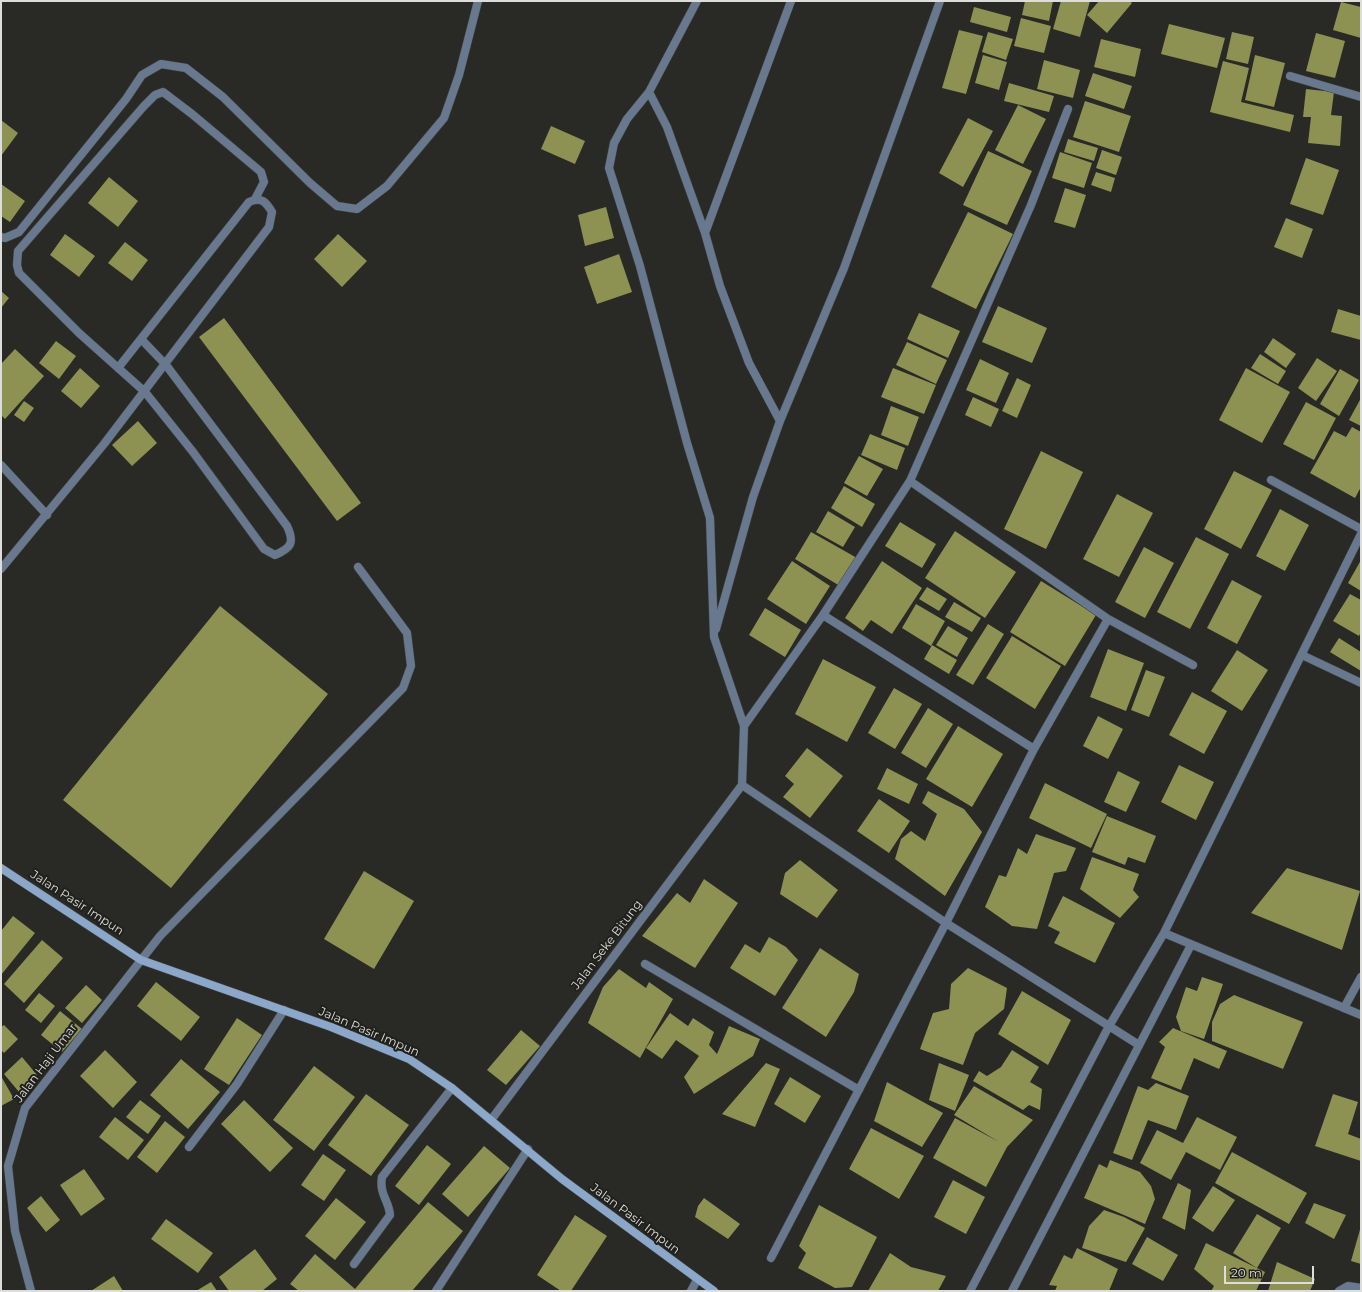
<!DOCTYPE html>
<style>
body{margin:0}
#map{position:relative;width:1362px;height:1292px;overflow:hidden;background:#292a26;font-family:Montserrat,sans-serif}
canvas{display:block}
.frame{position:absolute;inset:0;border:2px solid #dddddb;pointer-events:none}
.scale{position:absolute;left:1224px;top:1266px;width:90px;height:18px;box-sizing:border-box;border:2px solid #dddddb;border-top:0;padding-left:5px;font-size:12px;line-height:14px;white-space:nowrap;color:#dddddb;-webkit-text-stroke:3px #20201d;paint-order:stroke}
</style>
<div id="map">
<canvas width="1362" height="1292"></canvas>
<div class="frame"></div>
<div class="scale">20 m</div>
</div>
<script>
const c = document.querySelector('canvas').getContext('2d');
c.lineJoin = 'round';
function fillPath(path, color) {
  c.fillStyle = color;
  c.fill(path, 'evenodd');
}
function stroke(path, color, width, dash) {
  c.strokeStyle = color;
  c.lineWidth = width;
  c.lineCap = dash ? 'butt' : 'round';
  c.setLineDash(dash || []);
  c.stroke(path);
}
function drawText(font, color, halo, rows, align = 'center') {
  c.font = font + ' Montserrat,sans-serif';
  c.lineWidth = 4;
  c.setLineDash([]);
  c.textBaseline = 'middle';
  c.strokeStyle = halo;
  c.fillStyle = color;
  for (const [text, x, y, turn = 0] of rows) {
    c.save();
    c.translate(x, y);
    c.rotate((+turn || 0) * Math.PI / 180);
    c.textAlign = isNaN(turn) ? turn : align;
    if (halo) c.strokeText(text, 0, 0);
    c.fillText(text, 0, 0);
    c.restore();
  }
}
fillPath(new Path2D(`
 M1025,1H1053L1049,21L1022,15Z
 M1061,1H1090L1080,37L1053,29Z
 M1099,1H1129L1132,3L1107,33L1087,15Z
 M1341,2L1361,7V38L1333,30Z
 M974,7L1011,17L1007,32L970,22Z
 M1021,18L1051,26L1044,53L1014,46Z
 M1169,24L1225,38L1217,68L1161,54Z
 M959,30L983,36L966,94L942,88Z
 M988,32L1013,39L1006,60L982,52Z
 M1232,32L1254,37L1248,64L1226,59Z
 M1316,33L1345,41L1335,78L1306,71Z
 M1101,39L1141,49L1135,77L1094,67Z
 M983,55L1007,62L999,90L975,83Z
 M1255,55L1285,63L1274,107L1245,100Z
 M1044,60L1080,70L1073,98L1037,89Z
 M1223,61L1249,68L1241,102L1294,115L1290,132L1210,112Z
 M1093,73L1132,86L1124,109L1085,96Z
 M1009,83L1054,96L1049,112L1004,101Z
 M1306,89L1334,92L1331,115L1342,116L1340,146L1308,143L1311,117H1303Z
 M1085,101L1131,116L1119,152L1073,137Z
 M1018,105L1046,119L1023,164L995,150Z
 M968,118L993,131L963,187L939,173Z
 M1,120L18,133L1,156Z
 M551,126L585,141L575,164L541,149Z
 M1068,139L1098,148L1094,161L1064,152Z
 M1102,150L1122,157L1116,175L1096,168Z
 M988,151L1032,171L1007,225L963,205Z
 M1060,152L1092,163L1084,188L1052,178Z
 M1306,158L1339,170L1323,215L1290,204Z
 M1096,172L1115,178L1111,192L1091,185Z
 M109,177L138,201L118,227L88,203Z
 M1,184L25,201L10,222L1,216Z
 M1065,188L1086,195L1075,228L1054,222Z
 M606,207L614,238L585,246L578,215Z
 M968,212L1013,234L976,309L931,287Z
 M1286,218L1313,229L1302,258L1274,247Z
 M65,234L95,256L79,277L50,255Z
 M338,234L367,261L342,287L314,259Z
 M125,242L148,260L132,281L108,263Z
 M619,254L632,292L597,304L584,267Z
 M1,291L9,298L1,308Z
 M998,306L1047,328L1032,363L982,342Z
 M1338,309L1361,316V340L1331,332Z
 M919,313L960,331L948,358L907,339Z
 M224,318L361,503L337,521L199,337Z
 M1273,338L1296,354L1286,368L1264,352Z
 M56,341L76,356L59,379L39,363Z
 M907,342L947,360L936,384L896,365Z
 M15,349L44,376L5,419L1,415V364Z
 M1260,354L1286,371L1278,384L1251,368Z
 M1317,358L1337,371L1316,401L1298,388Z
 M980,359L1009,373L996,403L966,390Z
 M80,368L100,386L81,408L61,391Z
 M893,368L936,385L924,414L881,397Z
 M1246,368L1290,392L1262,443L1219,420Z
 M1340,369L1359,380L1339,416L1320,404Z
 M1017,378L1031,385L1017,418L1002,411Z
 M973,397L999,409L991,427L965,415Z
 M1361,398V426L1349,420Z
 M24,401L34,408L24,422L14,415Z
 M1306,402L1336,418L1314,460L1283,444Z
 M891,406L919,417L908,446L881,435Z
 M138,421L157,443L132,466L112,445Z
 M1352,427L1361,432V487L1355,498L1310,473L1334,431L1346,437Z
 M870,434L905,448L897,470L861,455Z
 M1041,451L1083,472L1046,549L1004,529Z
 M859,456L883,469L867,496L844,483Z
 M1234,471L1272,490L1241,549L1204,529Z
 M844,486L875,504L862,527L831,508Z
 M1117,494L1153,513L1119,577L1083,559Z
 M1280,509L1309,525L1285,571L1256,556Z
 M828,511L855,527L843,547L816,532Z
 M900,522L936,544L922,568L885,546Z
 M955,531L1016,572L985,618L925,578Z
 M811,532L857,558L840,586L795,559Z
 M1196,537L1229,554L1190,629L1157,612Z
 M1144,547L1174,563L1145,618L1115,602Z
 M1361,560V591L1348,583Z
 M792,561L830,586L806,624L767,599Z
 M882,561L922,588L892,634L871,620L863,631L845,618Z
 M1232,580L1262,596L1237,644L1207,628Z
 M1041,581L1096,615L1065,666L1010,632Z
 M927,587L947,599L939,611L919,599Z
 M1350,594L1361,600V632L1359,636L1333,621Z
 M954,602L981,618L972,632L945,617Z
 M916,604L945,621L931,646L902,628Z
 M220,606L328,694L171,888L63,800Z
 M765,608L801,630L785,657L749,635Z
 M988,624L1004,634L973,685L956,675Z
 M948,626L968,638L957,657L936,645Z
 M1012,636L1061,666L1035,709L986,678Z
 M1339,638L1361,652V671L1330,652Z
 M932,645L957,660L949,674L924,659Z
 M1108,649L1144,663L1126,711L1090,697Z
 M1237,650L1268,670L1242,711L1211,691Z
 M823,659L876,687L847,742L795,714Z
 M1146,670L1165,677L1149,717L1131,710Z
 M894,688L922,704L895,749L868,733Z
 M1192,692L1227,711L1204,754L1169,735Z
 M928,708L953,724L926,768L901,753Z
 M1098,716L1123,729L1108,759L1083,746Z
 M958,726L1003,754L972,807L926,779Z
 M807,748L843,776L810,818L783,797L794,784L785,776Z
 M1179,765L1214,782L1196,820L1161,802Z
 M887,768L918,784L909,804L877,789Z
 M1118,771L1140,782L1126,812L1104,802Z
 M1045,783L1107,814L1091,848L1029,818Z
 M928,791L964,809L982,832L945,896L895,859L901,839L911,831L925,841L937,814L922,803Z
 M879,799L910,821L889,853L857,831Z
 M1107,816L1156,836L1145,863L1128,857L1125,865L1092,852Z
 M1036,834L1076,848L1066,871L1054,873L1037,929L1012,926L985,907L999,875L1006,877L1018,848L1027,854Z
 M1092,857L1139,874L1133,890L1139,897L1120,918L1080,889Z
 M800,860L838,890L817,918L780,894L785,873Z
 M1287,868L1360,891L1342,950L1251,913Z
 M364,871L414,901L374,969L324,939Z
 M704,879L738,903L695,968L642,936L677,893L690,903Z
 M1063,896L1115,923L1095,963L1054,943L1060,932L1048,926Z
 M13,916L35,933L1,975V931Z
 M769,937L786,947L798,960L775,996L730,968L745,944L760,953Z
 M42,940L63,958L24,1003L4,984Z
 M820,948L859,974L854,992L826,1037L782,1008Z
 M968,968L1007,988L1004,1009L975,1033L963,1065L920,1049L933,1013L949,1009L951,984Z
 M619,969L646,988L649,982L673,999L640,1058L588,1023L603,987Z
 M1202,977L1223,984L1204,1039L1181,1031L1176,1017L1186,987L1197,991Z
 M156,982L200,1017L181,1041L137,1006Z
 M86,985L102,1000L82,1023L65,1008Z
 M1022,991L1071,1020L1048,1065L998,1034Z
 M39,993L55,1006L41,1023L25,1010Z
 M1234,995L1303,1022L1283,1069L1212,1041V1022L1220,1004Z
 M60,1011L82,1029L62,1052L41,1035Z
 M670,1013L688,1026L693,1018L714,1032L709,1045L717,1054L729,1026L760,1039L753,1056L694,1094L684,1077L699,1056L676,1040L662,1059L646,1048Z
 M237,1018L262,1035L229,1085L204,1069Z
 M4,1025L18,1039L4,1053L1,1050V1027Z
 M1173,1028L1227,1051L1219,1069L1194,1058L1181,1090L1151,1078L1165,1047L1159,1042Z
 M521,1030L540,1046L506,1085L487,1070Z
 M105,1050L137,1082L113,1108L80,1076Z
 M1012,1050L1039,1067L1030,1082L1042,1089L1040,1110L1029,1105L1023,1110L973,1081L979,1071L987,1076L1001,1067Z
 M22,1057L37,1075L19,1092L4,1074Z
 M181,1059L220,1092L188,1129L150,1095Z
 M766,1063L780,1069L755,1127L722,1114Z
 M939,1063L969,1075L955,1111L929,1100Z
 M314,1066L355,1097L314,1151L273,1120Z
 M1,1076L14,1099L1,1106Z
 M790,1077L821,1096L805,1123L774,1104Z
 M887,1082L943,1113L922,1147L874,1121Z
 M1156,1083L1189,1096L1176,1130L1148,1120L1132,1160L1113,1153L1138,1086L1148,1090Z
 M974,1086L1033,1120L1007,1147L986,1187L933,1158L955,1118L999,1142L954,1115Z
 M366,1094L409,1125L371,1176L328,1145Z
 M1333,1094L1358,1102L1348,1134L1361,1139V1161L1315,1146Z
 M140,1100L161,1116L148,1134L126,1117Z
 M244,1100L293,1148L270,1172L221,1124Z
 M115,1117L144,1140L128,1160L99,1137Z
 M1197,1117L1237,1137L1220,1170L1186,1152L1171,1180L1140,1163L1157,1130L1183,1143Z
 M165,1121L185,1137L157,1173L137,1157Z
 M871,1128L924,1156L899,1199L849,1169Z
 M427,1145L451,1164L419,1205L395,1186Z
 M484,1146L510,1168L468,1217L442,1194Z
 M1232,1152L1307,1193L1289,1224L1215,1183Z
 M323,1154L346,1170L324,1201L301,1185Z
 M1110,1160L1140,1172L1151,1186L1155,1199L1145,1224L1084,1198L1099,1164L1107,1168Z
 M84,1169L105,1199L81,1216L60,1185Z
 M953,1180L985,1197L966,1234L934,1217Z
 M1178,1183L1191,1190L1185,1230L1162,1218Z
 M1213,1186L1235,1200L1213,1232L1192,1218Z
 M41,1196L60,1220L46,1232L27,1208Z
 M336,1198L366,1222L335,1260L305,1236Z
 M704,1198L740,1224L728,1239L695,1217L698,1206Z
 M428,1202L463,1231L412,1291H299L290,1284L315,1254L355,1289Z
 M1314,1203L1346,1215L1334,1239L1305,1223Z
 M819,1205L877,1237L852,1287L835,1288L798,1268L806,1253L799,1246Z
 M1104,1210L1124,1217L1145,1228L1126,1262L1082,1248L1089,1226Z
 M1257,1214L1281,1228L1257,1268L1233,1253Z
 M575,1215L607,1236L571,1291H561L537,1275Z
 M166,1219L213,1253L198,1273L151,1239Z
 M1361,1226V1264L1351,1261Z
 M1147,1237L1178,1255L1163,1281L1132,1264Z
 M1206,1243L1265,1272L1256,1291H1211L1214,1286L1194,1269Z
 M1077,1248L1118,1269L1109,1291H1055L1057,1286L1049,1285L1064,1255L1072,1259Z
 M255,1249L277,1279L262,1291H229L219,1277Z
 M890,1253L911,1267L946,1276L938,1291H868Z
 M1277,1262L1315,1279L1310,1291H1268Z
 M114,1276L123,1291H91Z
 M211,1282L217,1291H196Z`), '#8d9151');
const lane = new Path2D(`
 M1,237L5,238L19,232L126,99L142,75L161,64L186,68L223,97L310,183L337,206L357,209L387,186L444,118L459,75L478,1
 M1344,1008L1361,977
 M354,1264L390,1215C389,1200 379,1195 382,1177L452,1088
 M436,1291L528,1149`);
const street = new Path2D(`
 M697,1L649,92L627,119L614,143L609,168L640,266L687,443L710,518L714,637L744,726L742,785
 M1290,76L1361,97
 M649,92L667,127L705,233
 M142,340L166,365L287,526C295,543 291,548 275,555L264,549L193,452L145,392L79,333L19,273L17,265L18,251L144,106L155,95L163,92L192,114L261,172L264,182L255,199
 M780,421L749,363L720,286L705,233L791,1
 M1,465L47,515
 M1271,480L1361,529
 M910,481L1108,619L1193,665
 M1,569L104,444L269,227L272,212C266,202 261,196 249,202L118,368
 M823,615L1034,749
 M716,629L753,497L780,421L844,268L940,1
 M1302,655L1361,683
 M744,726L823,615L910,481L1031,205L1068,109
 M742,785L946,923L1034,749L1108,619
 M1164,933L1361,1015
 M645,964L859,1090
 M491,1120L742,785
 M189,1147L237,1084L284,1010
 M771,1258L946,923L1139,1045
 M31,1291L15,1231L8,1166L25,1108L160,936L403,688L411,666L407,633L358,567
 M691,1291L697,1280
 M970,1291L1108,1028L1164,933L1361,534
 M1012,1291L1191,945
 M1339,1291L1348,1286L1361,1288`);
const secondary = new Path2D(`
 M1,868L141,960L331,1027L409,1059L452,1088L562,1179L714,1291`);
stroke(lane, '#464743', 9);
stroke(street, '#464743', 9);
stroke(secondary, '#464743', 9);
stroke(lane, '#68798f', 8);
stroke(street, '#68798f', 8);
stroke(secondary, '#8ba7c9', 8);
drawText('12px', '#dddddb', '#20201d', [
 ["Jalan Pasir Impun",77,903,33],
 ["Jalan Seke Bitung",607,945,-53],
 ["Jalan Pasir Impun",369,1032,23],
 ["Jalan Haji Umar",46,1063,-53],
 ["Jalan Pasir Impun",635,1219,37]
]);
</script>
